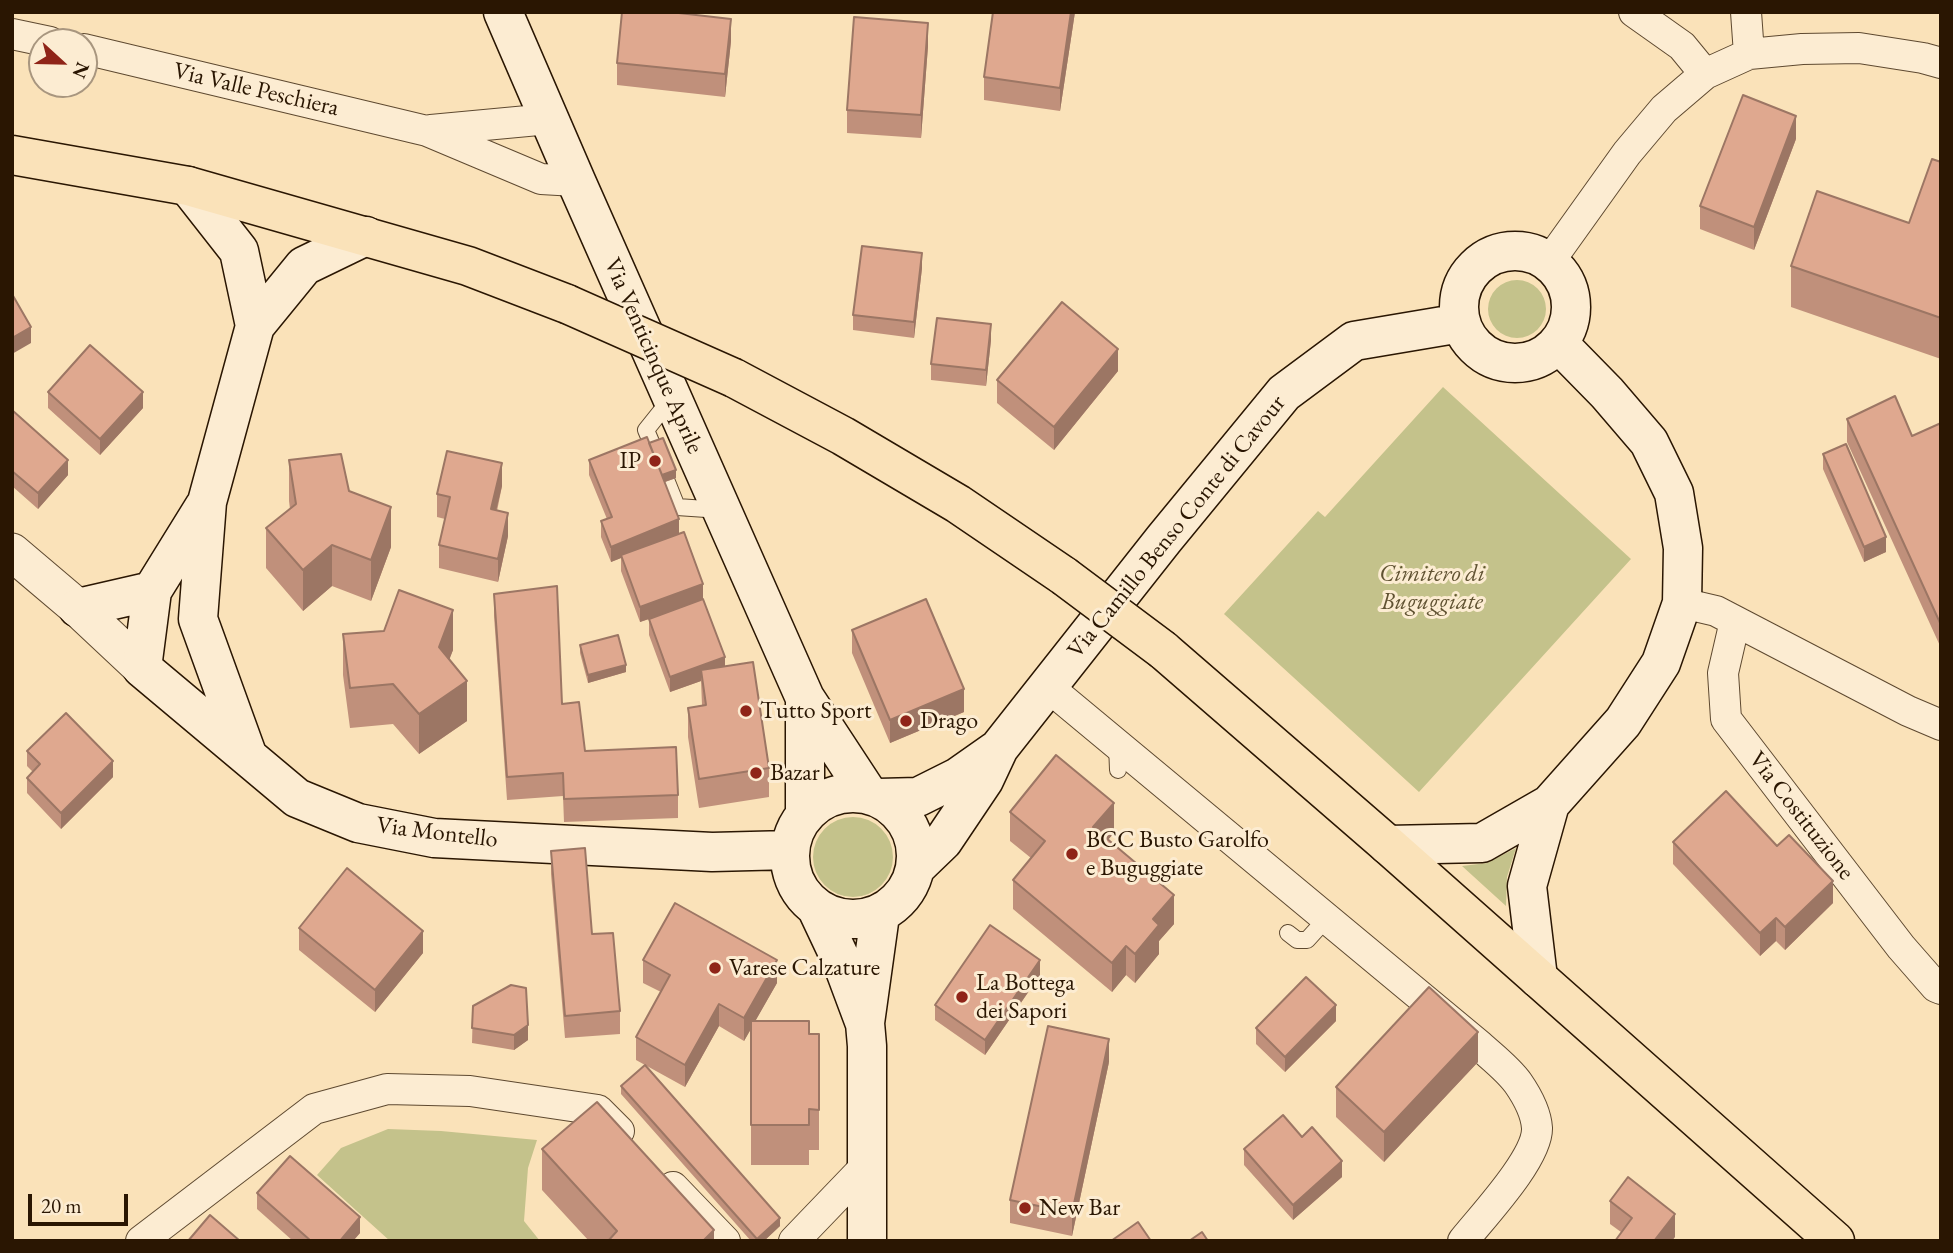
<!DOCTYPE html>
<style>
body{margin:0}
#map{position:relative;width:1953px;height:1253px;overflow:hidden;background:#fae2b9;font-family:"EB Garamond",serif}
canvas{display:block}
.frame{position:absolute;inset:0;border:14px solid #2a1602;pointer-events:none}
.north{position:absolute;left:28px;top:28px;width:70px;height:70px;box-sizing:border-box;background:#fcecd2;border:2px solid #a8967f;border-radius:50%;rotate:112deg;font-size:19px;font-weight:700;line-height:28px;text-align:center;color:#2a1602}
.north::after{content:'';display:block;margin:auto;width:24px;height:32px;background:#8f2418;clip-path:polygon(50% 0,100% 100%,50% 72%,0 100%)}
.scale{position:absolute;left:28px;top:1194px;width:100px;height:32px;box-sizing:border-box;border:4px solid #2a1602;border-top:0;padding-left:9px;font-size:21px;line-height:24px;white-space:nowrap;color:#2a1602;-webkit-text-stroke:5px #fcecd2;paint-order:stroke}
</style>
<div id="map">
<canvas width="1953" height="1253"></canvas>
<div class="frame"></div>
<div class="north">N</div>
<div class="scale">20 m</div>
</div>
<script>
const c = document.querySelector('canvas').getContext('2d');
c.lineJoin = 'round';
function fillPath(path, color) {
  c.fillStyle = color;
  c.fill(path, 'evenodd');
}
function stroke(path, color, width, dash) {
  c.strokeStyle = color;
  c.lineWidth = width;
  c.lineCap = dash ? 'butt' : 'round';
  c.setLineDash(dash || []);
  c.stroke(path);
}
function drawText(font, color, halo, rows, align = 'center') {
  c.font = font + ' "EB Garamond",serif';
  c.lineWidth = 6;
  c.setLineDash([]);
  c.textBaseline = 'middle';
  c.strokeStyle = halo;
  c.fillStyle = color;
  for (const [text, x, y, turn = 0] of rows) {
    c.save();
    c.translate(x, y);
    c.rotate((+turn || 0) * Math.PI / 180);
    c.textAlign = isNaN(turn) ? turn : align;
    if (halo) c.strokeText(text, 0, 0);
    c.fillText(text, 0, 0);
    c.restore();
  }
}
fillPath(new Path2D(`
 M1488 309a29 29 0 1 1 58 0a29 29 0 1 1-58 0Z
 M1443,387L1631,559L1419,792L1224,614L1318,511L1325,517Z
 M813 857a40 40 0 1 1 80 0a40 40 0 1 1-80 0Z
 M1516,848L1507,877L1506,906L1462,866L1487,863Z
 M388,1129L441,1131L537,1140L528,1168L524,1221L540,1241H390L317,1175L341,1148Z`), '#c4c28b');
const service = new Path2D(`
 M654,449L646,430L670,400
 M667,482L677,507L721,510
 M1117,744L1118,770
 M1288,933L1297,940H1307L1327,918`);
const minor = new Path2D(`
 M1634,12L1682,46L1705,74
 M1746,12L1749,54
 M12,34L50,42
 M84,49L427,131L541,179L576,181
 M431,130L549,119
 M1549,262L1627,153L1664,109L1705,74L1749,54L1802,49L1859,48L1923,58L1941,63
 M1682,603L1716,611L1908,711L1941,725
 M1735,621L1723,673L1726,719L1901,947L1936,987L1941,989
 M1048,687L1479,1045C1492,1057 1508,1069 1518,1083C1527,1096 1536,1113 1537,1128C1538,1158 1482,1217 1463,1241
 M673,1187L725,1241
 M141,1241L314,1109L387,1089L470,1091L598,1110L619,1131
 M794,1241L866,1166`);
const tertiary = new Path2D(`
 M12,552L78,608L142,668`);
const secondary = new Path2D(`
 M503,12L576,181L805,698L868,794
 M188,186L239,251L255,326
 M1459 307a56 56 0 1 1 112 0a56 56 0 1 1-112 0Z
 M78,608L152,591
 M142,668L297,798L358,823L434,838L712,852L790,850
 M142,668L152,591L204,507
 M248,757L198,619L207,502L255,326L304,266L366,236
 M790 856a63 63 0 1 1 126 0a63 63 0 1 1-126 0Z
 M879,798L918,797L958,777L995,751
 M805,815V698
 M1388,845L1482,843L1550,804L1623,722L1661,663L1682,603L1683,548L1674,493L1649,442L1607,393L1558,343
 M916,867L943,841L984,780L999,748L1164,539L1284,393L1354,341L1461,323
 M817,909L842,962L864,1021
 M1538,978L1527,886L1550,804
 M867,1241V1046L865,1023L880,915`);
const primary = new Path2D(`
 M12,155L188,186L468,266L567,304
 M734,378L843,436L958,504L1064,576
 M1163,650L1388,845L1835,1241`);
stroke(service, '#5e4930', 18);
stroke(minor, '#5e4930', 32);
stroke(tertiary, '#5e4930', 39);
stroke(secondary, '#2a1602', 41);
stroke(primary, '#2a1602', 41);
stroke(service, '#fcecd2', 16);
stroke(minor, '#fcecd2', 30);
stroke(tertiary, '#fcecd2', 37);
stroke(secondary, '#fcecd2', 38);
stroke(primary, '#fae2b9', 38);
const primaryBridge = new Path2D(`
 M567,304L734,378
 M1064,576L1163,650`);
stroke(primaryBridge, '#2a1602', 41, []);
stroke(primaryBridge, '#fae2b9', 38);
fillPath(new Path2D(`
 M993,12H1075L1060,111L984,100V77Z
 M731,41L725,97L617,85V63Z
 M928,46L921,138L847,133V110Z
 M1796,139L1754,250L1700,229V206Z
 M1941,162V359L1791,307V266L1909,223Z
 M922,268L914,338L853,330V315Z
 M991,340L986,386L931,380V364Z
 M1118,371L1054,450L997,403V380Z
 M48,392L143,408L100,455L48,408Z
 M12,410L68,475L38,509L12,486Z
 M1847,419L1912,436L1941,423V648L1847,442Z
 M649,443L676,478L665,482L679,534L703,599L725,666L769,768V797L699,808L688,737V708L702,705L701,681L670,692L649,635V619L658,616L640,622L621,571V558L611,562L601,537V521L607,519L589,475V460Z
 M1823,454L1886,552L1864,562L1823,469Z
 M289,460L349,491L391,547L371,601L332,586L303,611L266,568V528L290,509L289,501Z
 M502,486L497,511L508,536L498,582L439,568V545L445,519L437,517V494Z
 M494,594L562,704L585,751L678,795V818L564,822L563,796L507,800L494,616Z
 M852,630L964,712L890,743L852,653Z
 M343,634L453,650L449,659L467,721L419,754L393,724L350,728L343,675Z
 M580,645L626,672L588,683L580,653Z
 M27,751L113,777L61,829L27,793V778L33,772L27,766Z
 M1010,812L1114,833L1108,839L1174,924L1159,941V954L1135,983L1126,975L1112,992L1013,909V880L1031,858L1010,841Z
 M1673,842L1833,903L1785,950L1776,941L1760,956L1673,864Z
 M551,851L592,934L620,1011V1034L565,1038L551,874Z
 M299,928L423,953L375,1012L299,950Z
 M643,960L777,983L755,1021L809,1034H819V1150H809V1165H751V1029L744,1041L719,1026L685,1087L636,1060V1037L661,992L643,983Z
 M1040,975L985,1055L935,1020V1005Z
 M473,1006L528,1040L514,1050L472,1043Z
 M1336,1021L1285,1072L1256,1044V1028Z
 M1109,1062L1072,1236L1010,1223V1200Z
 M1478,1062L1384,1162L1336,1117V1087Z
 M621,1086L780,1226L764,1241H751L621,1094Z
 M1302,1137L1342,1177L1293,1220L1244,1165V1149Z
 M542,1149L714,1241H589L542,1190Z
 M257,1193L360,1233L353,1241H293L257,1209Z
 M1610,1201L1675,1237L1621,1232L1610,1224Z`), '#c0907b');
fillPath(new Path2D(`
 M1071,12H1075L1060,111V88Z
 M731,19V41L725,97V74Z
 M928,23V46L921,138V115Z
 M1796,116V139L1754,250V227Z
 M922,253V268L914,338V322Z
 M991,324V340L986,386V370Z
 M31,327V343L12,354V338Z
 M1118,349V371L1054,450V427Z
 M143,392V408L100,455V439Z
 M68,460V475L38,509V493Z
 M502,463V486L491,532V509Z
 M676,470V478L659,484V476Z
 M391,507V547L371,601V560Z
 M508,513V536L498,582V559Z
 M679,519V535L621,555V558L611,562V547Z
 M1886,537V552L1864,562V547Z
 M332,545V586L303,611V570Z
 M703,584V600L640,622V607Z
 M453,610V650L439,687V647Z
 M725,657V672L701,670V681L670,692V677Z
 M626,665V672L588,683V675Z
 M467,681V721L419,754V714Z
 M964,689V712L890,743V720Z
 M113,761V777L61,829V813Z
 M1114,803V833L1093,857V827Z
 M1833,881V903L1785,950V927Z
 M1174,895V924L1159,941V954L1135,983V954L1153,919Z
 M1776,918V941L1760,956V933Z
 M423,931V953L375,1012V990Z
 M1126,946V975L1112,992V963Z
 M777,960V983L744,1041V1018Z
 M1040,960V975L985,1055V1040Z
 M719,1004V1026L685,1087V1065Z
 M1336,1005V1021L1285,1072V1057Z
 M528,1025V1040L514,1050V1035Z
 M1478,1032V1062L1384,1162V1132Z
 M1109,1039V1062L1072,1236V1213Z
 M1342,1161V1177L1293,1220V1205Z
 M1675,1214V1237L1672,1241H1654Z
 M360,1217V1233L353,1241H340Z
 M780,1218V1226L764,1241H757V1239Z
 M714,1230V1241H703Z`), '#9c7664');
const building = new Path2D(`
 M622,12H670L731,19L725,74L617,63Z
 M993,12H1071L1060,88L984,77Z
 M854,17L928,23L921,115L847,110Z
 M1743,95L1796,116L1754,227L1700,206Z
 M1932,159L1941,162V318L1791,266L1817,191L1909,223Z
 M862,246L922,253L914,322L853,315Z
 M12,294L31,327L12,338Z
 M1062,302L1118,349L1054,427L997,380Z
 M937,318L991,324L986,370L931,364Z
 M90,345L143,392L100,439L48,392Z
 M1895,396L1912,436L1941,423V625L1847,419Z
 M12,410L68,460L38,493L12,471Z
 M647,437L679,519L611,547L601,521L612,517L589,460Z
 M663,438L676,470L662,475L649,443Z
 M1846,444L1886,537L1864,547L1823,454Z
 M447,451L502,463L491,509L508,513L498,559L439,545L450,497L437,494Z
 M341,454L349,491L391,507L371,560L332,545L303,570L266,528L296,504L289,460Z
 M684,532L703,584L640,607L621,555Z
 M557,586L562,704L579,702L585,751L676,747L678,795L564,799L563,773L507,777L494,594Z
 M399,590L453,610L439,647L467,681L419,714L393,684L350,688L343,634L384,631Z
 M703,599L725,657L670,677L649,619Z
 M926,599L964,689L890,720L852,630Z
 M618,635L626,665L588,675L580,645Z
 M753,662L769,768L699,779L688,708L706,705L701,670Z
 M66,713L113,761L61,813L27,778L40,764L27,751Z
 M1056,755L1114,803L1093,827L1174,895L1153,919L1159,925L1135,954L1126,946L1112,963L1013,880L1045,841L1010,812Z
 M1726,791L1777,846L1789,835L1833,881L1785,927L1776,918L1760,933L1673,842Z
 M585,848L592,934L613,933L620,1011L565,1016L551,851Z
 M347,868L423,931L375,990L299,928Z
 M675,903L777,960L744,1018L719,1004L685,1065L636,1037L670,975L643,960Z
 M990,925L1040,960L985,1040L935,1005Z
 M1306,977L1336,1005L1285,1057L1256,1028Z
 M511,985L526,988L528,1025L514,1035L472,1028L473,1006Z
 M1429,987L1478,1032L1384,1132L1336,1087Z
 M751,1021H809V1034H819V1110L809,1109V1125H751Z
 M1048,1026L1109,1039L1072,1213L1010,1200Z
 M645,1065L780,1218L757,1239L621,1086Z
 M597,1102L714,1230L703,1241H608L617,1231L542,1149Z
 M1283,1115L1302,1137L1312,1127L1342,1161L1293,1205L1244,1149Z
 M290,1156L360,1217L340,1241H311L257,1193Z
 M1628,1177L1675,1214L1654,1241H1615L1632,1218L1610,1201Z
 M210,1215L240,1241H188Z
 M1138,1222L1151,1241H1111Z
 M1202,1232L1208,1241H1189Z`);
fillPath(building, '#dfa88f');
stroke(building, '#9c7664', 2);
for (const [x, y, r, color] of [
 [655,461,7,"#8f2418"],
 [746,711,7,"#8f2418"],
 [906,721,7,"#8f2418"],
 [756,773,7,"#8f2418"],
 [1072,854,7,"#8f2418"],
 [715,968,7,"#8f2418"],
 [962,997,7,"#8f2418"],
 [1025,1208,7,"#8f2418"]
]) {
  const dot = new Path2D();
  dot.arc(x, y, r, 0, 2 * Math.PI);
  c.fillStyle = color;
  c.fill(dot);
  stroke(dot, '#fcecd2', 2.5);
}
drawText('24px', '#2a1602', '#fcecd2', [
 ["Via Valle Peschiera",256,90,13],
 ["Via Venticinque Aprile",653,356,66],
 ["Via Camillo Benso Conte di Cavour",1177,527,-51],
 ["Via Costituzione",1801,816,52],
 ["Via Montello",437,833,7]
]);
drawText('24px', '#2a1602', '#fcecd2', [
 ["IP",641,461,"right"],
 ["Tutto Sport",760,711],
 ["Drago",920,721],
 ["Bazar",770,773],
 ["BCC Busto Garolfo",1086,840],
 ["e Buguggiate",1086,868],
 ["Varese Calzature",729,968],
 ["La Bottega",976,983],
 ["dei Sapori",976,1011],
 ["New Bar",1039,1208]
], 'left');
drawText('italic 24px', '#605232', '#fcecd2', [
 ["Cimitero di",1432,574],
 ["Buguggiate",1432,602]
]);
</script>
